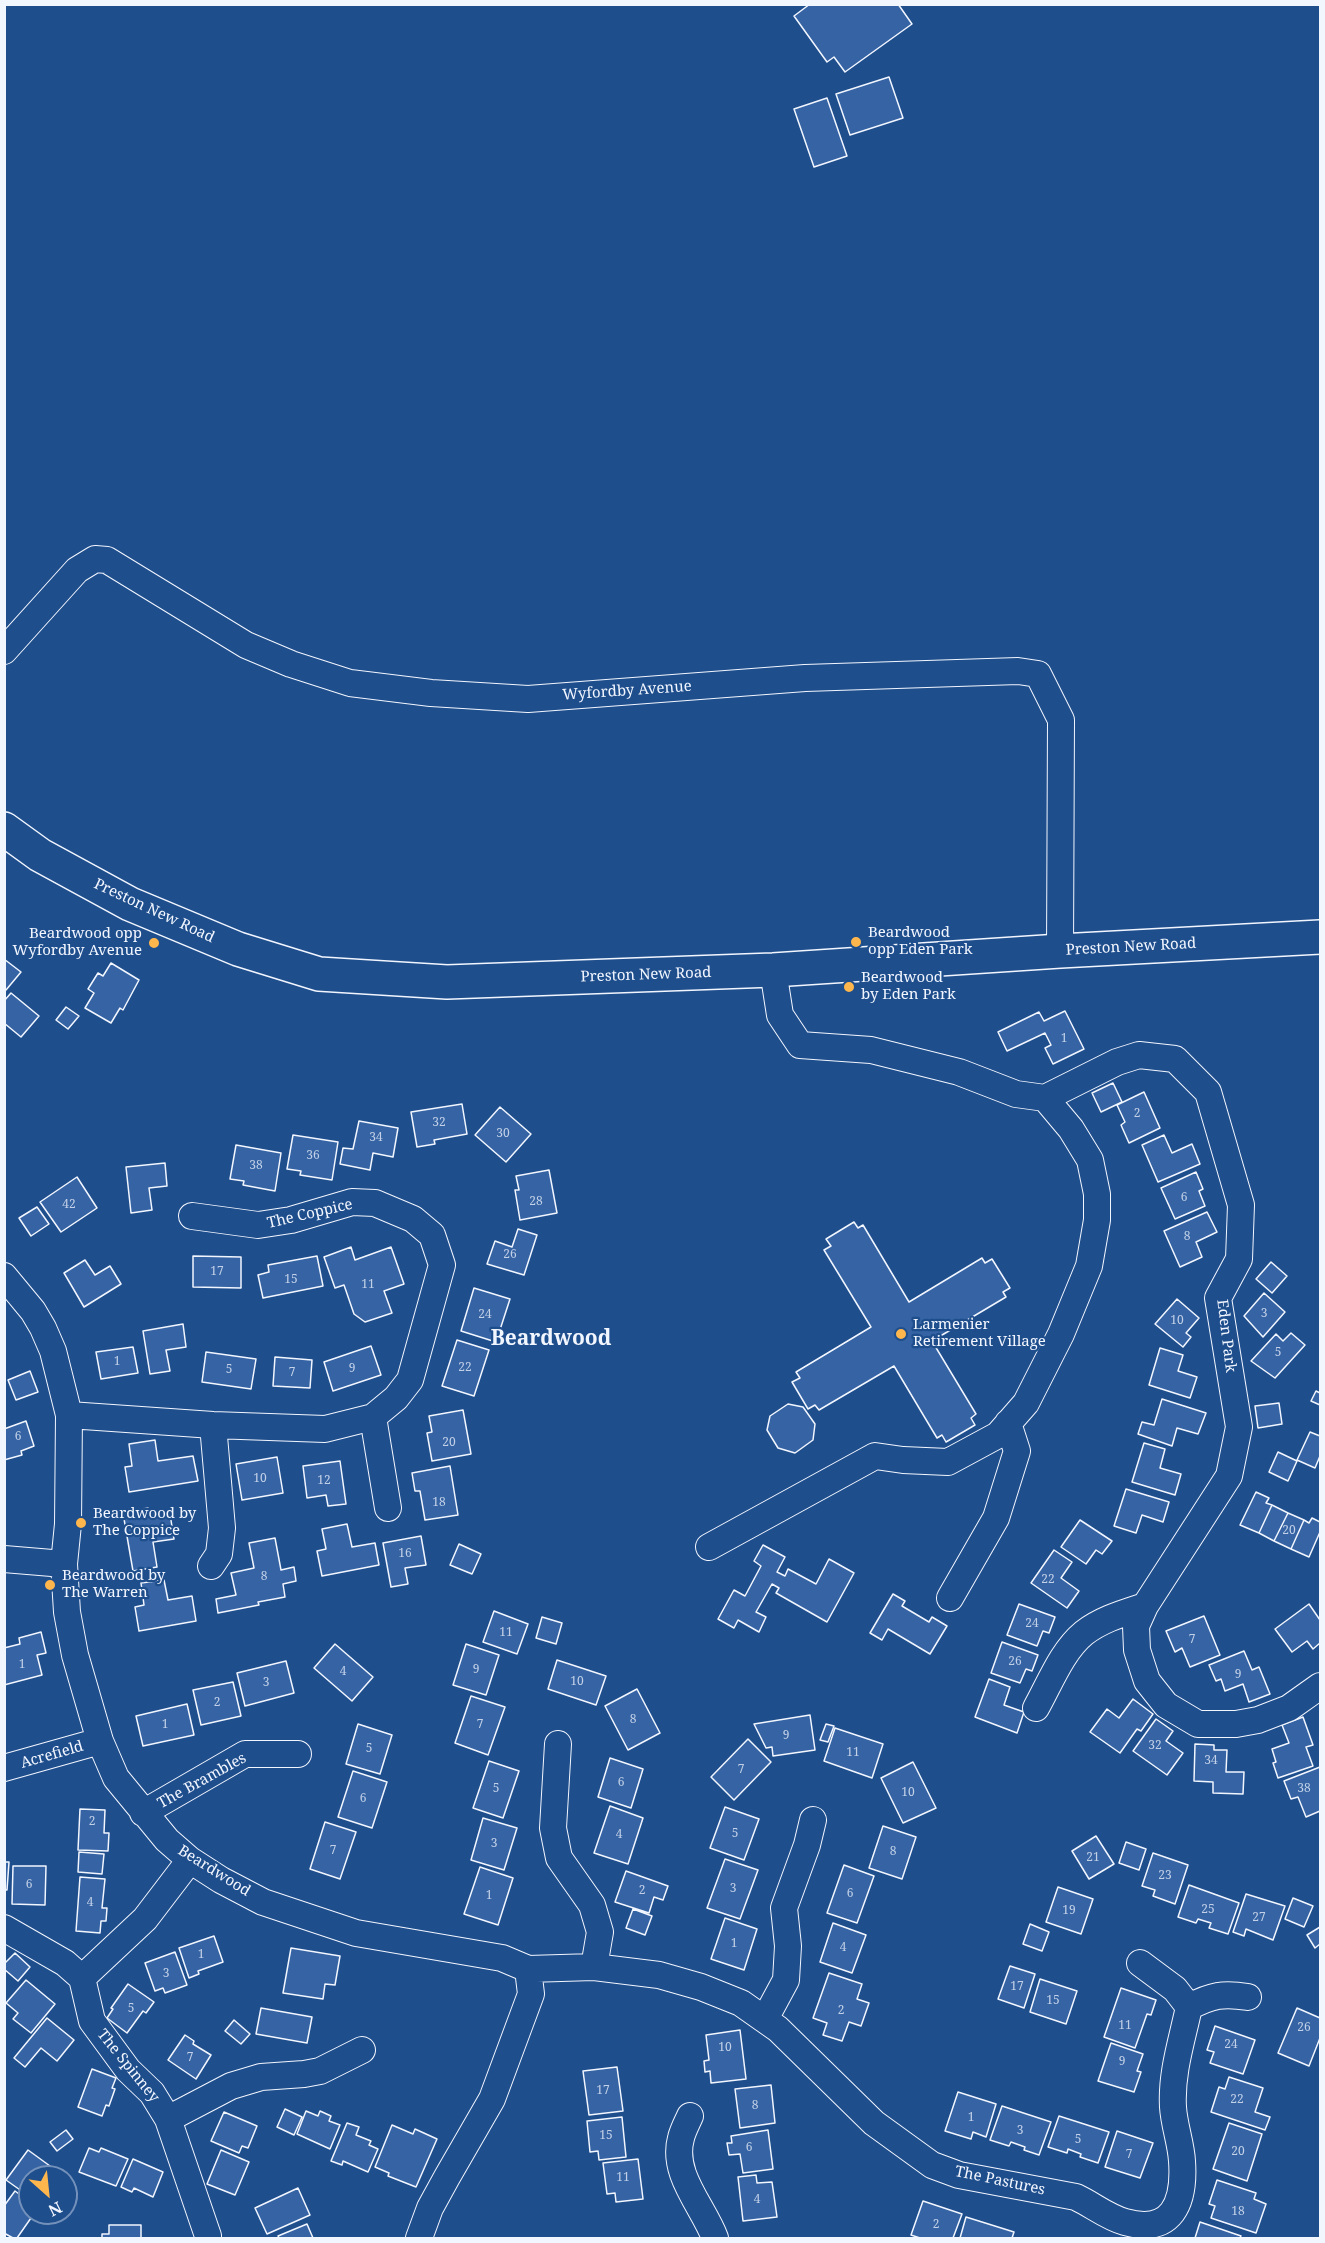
<!DOCTYPE html>
<style>
body{margin:0}
#map{position:relative;width:1325px;height:2243px;overflow:hidden;background:#1f4e8c;font-family:"Noto Serif",serif}
canvas{display:block}
.frame{position:absolute;inset:0;border:6px solid #f2f6ff;pointer-events:none}
.north{position:absolute;left:18px;top:2165px;width:60px;height:60px;box-sizing:border-box;background:#1f4e8c;border:2px solid #7391ba;border-radius:50%;rotate:153deg;font-size:16px;font-weight:700;line-height:24px;text-align:center;color:#f2f6ff}
.north::after{content:'';display:block;margin:auto;width:21px;height:27px;background:#ffb74d;clip-path:polygon(50% 0,100% 100%,50% 72%,0 100%)}
</style>
<div id="map">
<canvas width="1325" height="2243"></canvas>
<div class="frame"></div>
<div class="north">N</div>
</div>
<script>
const c = document.querySelector('canvas').getContext('2d');
c.lineJoin = 'round';
function fillPath(path, color) {
  c.fillStyle = color;
  c.fill(path, 'evenodd');
}
function stroke(path, color, width, dash) {
  c.strokeStyle = color;
  c.lineWidth = width;
  c.lineCap = dash ? 'butt' : 'round';
  c.setLineDash(dash || []);
  c.stroke(path);
}
function drawText(font, color, halo, rows, align = 'center') {
  c.font = font + ' "Noto Serif",serif';
  c.lineWidth = 4.5;
  c.setLineDash([]);
  c.textBaseline = 'middle';
  c.strokeStyle = halo;
  c.fillStyle = color;
  for (const [text, x, y, turn = 0] of rows) {
    c.save();
    c.translate(x, y);
    c.rotate((+turn || 0) * Math.PI / 180);
    c.textAlign = isNaN(turn) ? turn : align;
    if (halo) c.strokeText(text, 0, 0);
    c.fillText(text, 0, 0);
    c.restore();
  }
}
const building = new Path2D(`
 M810,4H898L912,24L845,72L834,57L827,62L794,16Z
 M889,77L903,118L850,135L836,94Z
 M827,98L847,156L814,167L794,109Z
 M4,959L21,972L6,990L4,988Z
 M111,963L139,980L123,1010L120,1008L111,1023L85,1008L94,993L88,989L98,973L103,976Z
 M11,993L39,1016L21,1037L4,1023V1001Z
 M66,1007L79,1016L68,1029L56,1020Z
 M1065,1011L1084,1049L1053,1064L1045,1048L1051,1045L1045,1033L1007,1051L998,1032L1039,1012L1044,1021Z
 M1113,1083L1122,1102L1101,1112L1092,1093Z
 M1144,1092L1160,1128L1129,1143L1121,1125L1125,1122L1117,1105Z
 M462,1104L467,1134L434,1140L435,1144L417,1147L411,1112Z
 M500,1107L531,1134L506,1162L475,1135Z
 M359,1121L398,1128L393,1157L373,1153L370,1170L340,1164L343,1148L353,1149Z
 M293,1135L338,1142L332,1180L300,1175L301,1171L287,1169Z
 M1164,1135L1172,1153L1192,1144L1200,1164L1158,1182L1142,1145Z
 M236,1145L281,1153L275,1191L243,1185L244,1181L230,1179Z
 M165,1163L167,1186L149,1188L152,1210L131,1213L126,1167Z
 M549,1170L557,1213L520,1220L515,1190H519L516,1176Z
 M1196,1172L1203,1189L1199,1191L1205,1206L1175,1219L1161,1188Z
 M77,1177L97,1208L61,1232L40,1202Z
 M37,1207L49,1224L31,1236L19,1218Z
 M1207,1212L1217,1232L1196,1242L1202,1257L1180,1267L1164,1231Z
 M854,1222L858,1228L863,1225L909,1302L982,1258L985,1263L992,1259L1010,1288L1003,1292L1006,1297L932,1341L976,1414L971,1418L975,1425L946,1442L942,1435L937,1438L894,1366L819,1410L815,1405L808,1409L792,1382L800,1378L796,1372L871,1327L824,1250L831,1246L826,1239Z
 M518,1229L537,1235L524,1275L487,1264L495,1241L512,1247Z
 M351,1247L355,1260L391,1247L404,1284L384,1291L392,1313L365,1322L354,1314L344,1285L335,1288L324,1257Z
 M193,1256L241,1257V1288L193,1287Z
 M317,1256L323,1286L263,1298L258,1275L269,1272L268,1265Z
 M85,1260L95,1275L110,1266L121,1284L84,1307L64,1273Z
 M1271,1262L1287,1276L1272,1293L1256,1279Z
 M474,1288L510,1299L496,1342L461,1331Z
 M1264,1293L1285,1312L1263,1337L1244,1316Z
 M1177,1299L1199,1318L1186,1333L1191,1337L1183,1347L1155,1324Z
 M183,1324L186,1347L166,1350L170,1371L150,1374L143,1331Z
 M1291,1333L1305,1345L1275,1378L1251,1361L1276,1334L1283,1341Z
 M457,1340L489,1350L474,1396L442,1386Z
 M371,1346L381,1375L333,1391L324,1362Z
 M133,1347L138,1373L101,1379L96,1352Z
 M1160,1348L1183,1355L1178,1371L1197,1377L1190,1398L1149,1385Z
 M206,1352L256,1359L251,1389L202,1382Z
 M275,1357L312,1360L310,1388L273,1386Z
 M30,1371L38,1392L16,1400L8,1380Z
 M1316,1391L1320,1393V1405L1311,1401Z
 M1162,1399L1206,1413L1198,1434L1177,1428L1172,1446L1138,1434L1142,1422L1154,1425Z
 M1279,1403L1282,1424L1258,1428L1255,1406Z
 M788,1404L803,1407L815,1424L813,1440L795,1453L778,1448L767,1430L770,1416Z
 M463,1410L471,1454L432,1461L427,1433L432,1432L429,1416Z
 M26,1421L34,1446L21,1451L22,1455L4,1460V1429Z
 M1310,1432L1320,1436V1456L1315,1468L1297,1460Z
 M155,1440L158,1461L193,1456L198,1481L129,1492L125,1467L132,1466L129,1444Z
 M1144,1443L1165,1449L1160,1468L1181,1474L1175,1495L1132,1482Z
 M1278,1452L1297,1461L1288,1481L1269,1472Z
 M277,1457L283,1493L242,1500L236,1464Z
 M340,1461L346,1504L328,1506L326,1495L307,1498L303,1466Z
 M450,1466L458,1515L425,1520L420,1491H415L412,1473Z
 M1126,1489L1169,1502L1163,1522L1142,1515L1136,1533L1114,1526Z
 M1256,1492L1269,1498L1266,1503L1272,1505L1259,1533L1240,1525Z
 M1272,1505L1288,1513L1274,1541L1259,1533Z
 M148,1508L150,1518L170,1514L174,1539L153,1542L157,1567L133,1571L123,1513Z
 M1288,1513L1304,1520L1291,1549L1274,1541Z
 M1312,1518L1320,1522V1532L1309,1557L1291,1549L1304,1520L1309,1523Z
 M1080,1520L1112,1541L1102,1554L1096,1550L1086,1564L1061,1547Z
 M347,1524L352,1547L375,1543L379,1565L322,1576L317,1551L326,1549L322,1529Z
 M421,1536L426,1565L405,1568L408,1584L391,1587L383,1543Z
 M275,1538L281,1570L294,1567L296,1581L283,1584L285,1597L258,1602L259,1605L218,1613L216,1599L236,1595L231,1573L254,1568L249,1543Z
 M459,1544L481,1554L472,1574L450,1565Z
 M763,1545L785,1557L777,1572L785,1576L788,1569L816,1584L829,1559L854,1573L827,1622L776,1593L779,1588L772,1584L756,1612L766,1617L759,1632L738,1620L734,1628L718,1619L734,1590L745,1596L761,1566L754,1561Z
 M1054,1550L1072,1562L1061,1578L1079,1591L1067,1608L1031,1583Z
 M164,1580L168,1600L192,1596L196,1621L139,1631L135,1607L144,1605L141,1583Z
 M893,1594L905,1601L902,1606L929,1622L932,1617L947,1626L930,1654L888,1629L882,1640L870,1633Z
 M1019,1604L1055,1617L1049,1633L1043,1631L1037,1646L1007,1635Z
 M1309,1604L1320,1620V1643L1313,1649L1307,1641L1292,1652L1275,1629Z
 M494,1611L528,1624L517,1654L483,1642Z
 M1204,1616L1220,1655L1190,1667L1182,1648L1175,1652L1166,1631Z
 M542,1617L562,1623L556,1644L536,1638Z
 M41,1632L46,1653L37,1655L42,1675L4,1685V1648L20,1644L19,1638Z
 M1002,1642L1038,1655L1032,1671L1026,1669L1020,1683L991,1673Z
 M335,1644L373,1677L352,1701L314,1668Z
 M466,1644L499,1655L486,1695L453,1685Z
 M1244,1651L1252,1670L1259,1667L1270,1694L1249,1702L1243,1684L1225,1691L1221,1679L1216,1681L1209,1665Z
 M557,1660L606,1676L596,1705L548,1689Z
 M286,1661L294,1693L245,1706L237,1673Z
 M989,1679L1010,1687L1004,1705L1024,1712L1017,1733L975,1717Z
 M233,1682L241,1716L201,1725L193,1690Z
 M637,1689L660,1733L628,1750L605,1706Z
 M471,1696L505,1707L488,1755L455,1743Z
 M1133,1699L1153,1714L1141,1731L1137,1729L1120,1753L1090,1732L1107,1709L1119,1718Z
 M187,1704L194,1735L143,1746L136,1716Z
 M810,1715L815,1750L773,1756L772,1747L766,1748L754,1724Z
 M1303,1717L1313,1745L1306,1747L1313,1766L1278,1778L1273,1763L1276,1762L1272,1749L1289,1743L1282,1725Z
 M1156,1719L1173,1731L1166,1741L1183,1753L1167,1775L1133,1751Z
 M358,1724L392,1735L380,1774L346,1764Z
 M826,1724L834,1726L828,1742L820,1740Z
 M835,1728L883,1744L872,1778L824,1761Z
 M748,1739L771,1762L734,1800L711,1777Z
 M1195,1744L1214,1745V1750H1227L1226,1772H1244L1243,1794L1213,1793V1782L1194,1781Z
 M610,1758L643,1769L631,1808L598,1797Z
 M489,1761L519,1771L503,1818L473,1808Z
 M913,1762L936,1808L903,1823L881,1778Z
 M1320,1767V1811L1306,1817L1298,1797L1291,1799L1284,1781Z
 M353,1771L387,1782L372,1828L338,1817Z
 M610,1806L643,1818L628,1864L594,1853Z
 M725,1807L759,1819L744,1860L710,1848Z
 M80,1809L105,1810L104,1833H109L108,1851L78,1850Z
 M483,1818L517,1828L504,1870L471,1860Z
 M325,1822L356,1832L340,1879L310,1869Z
 M883,1826L916,1837L902,1879L869,1868Z
 M1096,1836L1114,1864L1089,1879L1072,1851Z
 M1126,1842L1146,1849L1139,1870L1119,1863Z
 M79,1852L104,1854L102,1874L78,1872Z
 M1153,1853L1188,1865L1175,1904L1153,1896L1155,1890L1142,1886Z
 M725,1859L758,1870L740,1919L707,1908Z
 M4,1862H9L7,1890H4Z
 M844,1865L874,1876L857,1923L827,1913Z
 M13,1866H46L45,1905L12,1904Z
 M480,1867L513,1878L498,1925L464,1914Z
 M626,1871L668,1886L663,1900L654,1897L649,1913L615,1902Z
 M80,1877L105,1879L102,1908H107L106,1921H101L100,1933L76,1931Z
 M1189,1885L1239,1903L1228,1934L1209,1928L1211,1923L1198,1919L1196,1923L1178,1917Z
 M1058,1887L1093,1899L1081,1934L1046,1922Z
 M1246,1894L1285,1906L1273,1940L1246,1929L1244,1936L1233,1932Z
 M1293,1898L1313,1906L1304,1927L1285,1919Z
 M633,1909L652,1916L645,1935L626,1928Z
 M725,1918L757,1929L744,1970L711,1959Z
 M833,1923L866,1935L852,1973L820,1962Z
 M1030,1924L1049,1932L1042,1951L1023,1944Z
 M1320,1927V1944L1315,1948L1307,1935Z
 M214,1936L223,1962L198,1971L199,1974L189,1978L179,1948Z
 M291,1948L340,1956L335,1985L325,1984L323,1999L283,1993Z
 M175,1952L187,1985L165,1993L163,1988L155,1991L145,1963Z
 M15,1953L30,1967L18,1981L4,1969V1964Z
 M1010,1966L1035,1974L1024,2008L998,1999Z
 M829,1973L862,1984L857,1999L869,2003L861,2026L849,2022L842,2041L823,2035L827,2023L813,2018Z
 M1040,1979L1077,1991L1066,2024L1030,2012Z
 M26,1980L55,2004L31,2033L13,2019L18,2013L6,2003Z
 M128,1984L154,2002L146,2013L143,2011L127,2033L107,2018L113,2009L111,2008Z
 M1121,1988L1156,2000L1151,2015L1147,2014L1135,2048L1104,2037Z
 M261,2008L312,2017L307,2043L256,2034Z
 M1297,2008L1320,2018V2038L1309,2066L1278,2053Z
 M47,2018L74,2040L57,2061L41,2048L25,2067L14,2058Z
 M234,2020L250,2034L241,2044L225,2031Z
 M1215,2026L1255,2040L1243,2074L1210,2063L1214,2052L1207,2050Z
 M740,2030L746,2079L711,2083L710,2071L705,2072L704,2061L709,2060L706,2035Z
 M185,2035L194,2041L193,2044L211,2055L196,2079L168,2060Z
 M1111,2043L1143,2054L1137,2071L1141,2072L1134,2092L1098,2081Z
 M617,2067L623,2111L589,2115L583,2071Z
 M92,2069L116,2078L112,2088L115,2089L109,2106L106,2105L102,2116L78,2107Z
 M1229,2077L1263,2088L1255,2112L1270,2117L1265,2130L1211,2112L1219,2087L1225,2089Z
 M771,2085L775,2123L740,2128L735,2089Z
 M958,2092L996,2104L986,2137L973,2132L971,2139L945,2131Z
 M1002,2106L1051,2122L1039,2155L1024,2150L1025,2147L1011,2142L1009,2146L990,2140Z
 M285,2109L302,2117L294,2135L277,2127Z
 M306,2111L318,2116L320,2111L331,2116L329,2121L340,2125L330,2149L297,2134Z
 M224,2112L257,2126L248,2148L242,2146L239,2153L211,2141Z
 M1059,2116L1109,2132L1098,2163L1080,2157L1081,2154L1068,2149L1067,2153L1048,2147Z
 M622,2117L626,2157L599,2160L598,2151L590,2152L587,2121Z
 M347,2123L359,2127L356,2135L371,2141L369,2145L378,2149L368,2172L343,2161L342,2165L331,2161Z
 M1229,2123L1262,2134L1247,2181L1213,2169Z
 M392,2125L413,2134L415,2129L437,2139L416,2187L388,2176L389,2173L375,2167Z
 M66,2130L73,2139L57,2151L50,2142Z
 M768,2130L773,2169L743,2173L740,2154L729,2155L727,2143H732L731,2136Z
 M1117,2131L1153,2143L1140,2178L1105,2167Z
 M89,2148L99,2152L101,2148L128,2159L116,2186L79,2172Z
 M28,2150L50,2166L42,2177H30V2197L6,2180Z
 M221,2150L249,2162L235,2195L207,2184Z
 M133,2159L163,2172L153,2197L134,2188L132,2192L121,2187Z
 M638,2159L643,2199L616,2202L615,2193L607,2194L603,2163Z
 M756,2175L757,2183L772,2182L777,2217L743,2221L738,2177Z
 M1217,2180L1256,2193L1254,2199L1266,2204L1256,2233L1211,2218L1215,2206L1209,2204Z
 M298,2188L310,2215L267,2234L255,2208Z
 M15,2191L30,2202V2213H39L34,2220L31,2218L17,2238H13L4,2233V2206Z
 M923,2201L962,2214L953,2238H920L911,2235Z
 M966,2217L1014,2232L1012,2238H960Z
 M1200,2222L1241,2236L1240,2238H1195Z
 M307,2224L313,2238H279L278,2236Z
 M109,2225H141V2238H102V2234H109Z`);
fillPath(building, '#3563a3');
stroke(building, '#f2f6ff', 1.5);
const minor = new Path2D(`
 M4,651L77,570L95,559L107,560L246,645L291,664L350,683L431,693L528,699L805,678L1018,671L1038,674L1061,720L1060,951
 M773,970L780,1015L800,1045L871,1050L959,1072L1016,1094L1045,1098L1117,1062L1139,1055L1175,1059L1208,1092L1241,1205L1239,1259L1218,1298L1239,1427L1229,1476L1145,1606L1136,1626L1137,1650L1147,1681L1166,1705L1198,1724H1236L1258,1720L1289,1708L1320,1686
 M4,1276L33,1311L43,1328L53,1351L69,1415L68,1524L64,1564L67,1612L75,1655L100,1741L116,1778L167,1840L190,1860L221,1880L263,1902L356,1933L502,1958L528,1969L531,1994L492,2099L447,2177L430,2208L419,2238
 M69,1415L213,1425L325,1429L373,1417L396,1398L410,1380L442,1265L432,1235L413,1219L375,1203L352,1202L291,1220L258,1225L192,1216
 M373,1417L388,1508
 M709,1547L875,1456L903,1460L948,1462L998,1435L1026,1403L1061,1334L1089,1266L1097,1220V1194L1090,1160L1071,1129L1045,1098
 M4,1559L64,1564
 M211,1566L219,1554L222,1528L213,1425
 M950,1598L996,1518L1017,1451L1008,1423
 M1036,1708C1050,1683 1062,1651 1084,1633C1102,1619 1124,1613 1145,1606
 M558,1744L553,1828L559,1858L592,1905L600,1932L594,1967
 M4,1768L100,1741
 M143,1813L245,1754H298
 M190,1860L145,1919L82,1978L92,2021L128,2070L152,2093L168,2119L231,2086L261,2077L304,2074L320,2071L362,2050
 M4,1928L65,1963L82,1978
 M528,1969L594,1967L659,1975L701,1987L741,2003L778,2029L874,2123L932,2165L959,2175L1076,2197C1093,2205 1107,2217 1125,2222C1172,2235 1185,2203 1182,2161C1181,2143 1174,2125 1173,2107C1171,2073 1182,2040 1189,2007L1175,1989L1140,1963
 M1189,2007C1212,1995 1223,1993 1248,1997
 M765,2019L786,1980L788,1946L784,1908L807,1845L813,1820
 M690,2116C687,2123 683,2130 681,2138C671,2174 703,2206 715,2238
 M168,2119L208,2236`);
const highway = new Path2D(`
 M4,829L40,855L130,904L238,949L319,974L447,982L773,970L1060,951L1320,937`);
stroke(minor, '#f2f6ff', 28);
stroke(highway, '#f2f6ff', 36);
stroke(minor, '#1f4e8c', 26);
stroke(highway, '#1f4e8c', 33);
for (const [x, y, r, color] of [
 [856,942,6,"#ffb74d"],
 [154,943,6,"#ffb74d"],
 [849,987,6,"#ffb74d"],
 [901,1334,6,"#ffb74d"],
 [81,1523,6,"#ffb74d"],
 [50,1585,6,"#ffb74d"]
]) {
  const dot = new Path2D();
  dot.arc(x, y, r, 0, 2 * Math.PI);
  c.fillStyle = color;
  c.fill(dot);
  stroke(dot, '#1f4e8c', 2);
}
drawText('12px', '#c3d1e8', null, [
 ["1",1064,1039],
 ["2",1137,1114],
 ["32",439,1123],
 ["30",503,1134],
 ["34",376,1138],
 ["36",313,1156],
 ["38",256,1166],
 ["6",1184,1198],
 ["28",536,1202],
 ["42",69,1205],
 ["8",1187,1237],
 ["26",510,1255],
 ["17",217,1272],
 ["15",291,1280],
 ["11",368,1285],
 ["3",1264,1314],
 ["24",485,1315],
 ["10",1177,1321],
 ["5",1278,1353],
 ["1",117,1362],
 ["22",465,1368],
 ["9",352,1369],
 ["5",229,1370],
 ["7",292,1373],
 ["6",18,1437],
 ["20",449,1443],
 ["10",260,1479],
 ["12",324,1481],
 ["18",439,1503],
 ["20",1289,1531],
 ["16",405,1554],
 ["8",264,1577],
 ["22",1048,1580],
 ["24",1032,1624],
 ["11",506,1633],
 ["7",1192,1640],
 ["26",1015,1662],
 ["1",22,1665],
 ["9",476,1670],
 ["4",343,1672],
 ["9",1238,1675],
 ["10",577,1682],
 ["3",266,1683],
 ["2",217,1703],
 ["8",633,1720],
 ["1",165,1725],
 ["7",480,1725],
 ["9",786,1736],
 ["32",1155,1746],
 ["5",369,1749],
 ["11",853,1753],
 ["34",1211,1761],
 ["7",741,1770],
 ["6",621,1783],
 ["5",496,1789],
 ["38",1304,1789],
 ["10",908,1793],
 ["6",363,1799],
 ["2",92,1822],
 ["5",735,1834],
 ["4",619,1835],
 ["3",494,1844],
 ["7",333,1851],
 ["8",893,1852],
 ["21",1093,1858],
 ["23",1165,1876],
 ["6",29,1885],
 ["3",733,1889],
 ["2",642,1891],
 ["6",850,1894],
 ["1",489,1896],
 ["4",90,1903],
 ["25",1208,1910],
 ["19",1069,1911],
 ["27",1259,1918],
 ["1",734,1944],
 ["4",843,1948],
 ["1",201,1955],
 ["3",166,1974],
 ["17",1017,1987],
 ["15",1053,2001],
 ["5",131,2009],
 ["2",841,2011],
 ["11",1125,2026],
 ["26",1304,2028],
 ["24",1231,2045],
 ["10",725,2048],
 ["7",190,2058],
 ["9",1122,2062],
 ["17",603,2091],
 ["22",1237,2100],
 ["8",755,2106],
 ["1",971,2118],
 ["3",1020,2131],
 ["15",606,2136],
 ["5",1078,2140],
 ["6",749,2148],
 ["20",1238,2152],
 ["7",1129,2155],
 ["11",623,2178],
 ["4",757,2200],
 ["18",1238,2212],
 ["2",936,2225]
]);
drawText('15px', '#f2f6ff', '#1f4e8c', [
 ["Wyfordby Avenue",627,691,-4],
 ["Preston New Road",154,911,25],
 ["Preston New Road",1131,947,-3],
 ["Preston New Road",646,975,-2],
 ["The Coppice",310,1214,-13],
 ["Eden Park",1226,1336,83],
 ["Acrefield",52,1755,-16],
 ["The Brambles",202,1781,-29],
 ["Beardwood",214,1871,32],
 ["The Spinney",128,2066,51],
 ["The Pastures",1000,2181,12]
]);
drawText('15px', '#f2f6ff', '#1f4e8c', [
 ["Beardwood",868,933],
 ["opp Eden Park",868,950],
 ["Beardwood opp",142,934,"right"],
 ["Wyfordby Avenue",142,951,"right"],
 ["Beardwood",861,978],
 ["by Eden Park",861,995],
 ["Larmenier",913,1325],
 ["Retirement Village",913,1342],
 ["Beardwood by",93,1514],
 ["The Coppice",93,1531],
 ["Beardwood by",62,1576],
 ["The Warren",62,1593]
], 'left');
drawText('bold 21px', '#f2f6ff', '#1f4e8c', [
 ["Beardwood",551,1339]
]);
</script>
